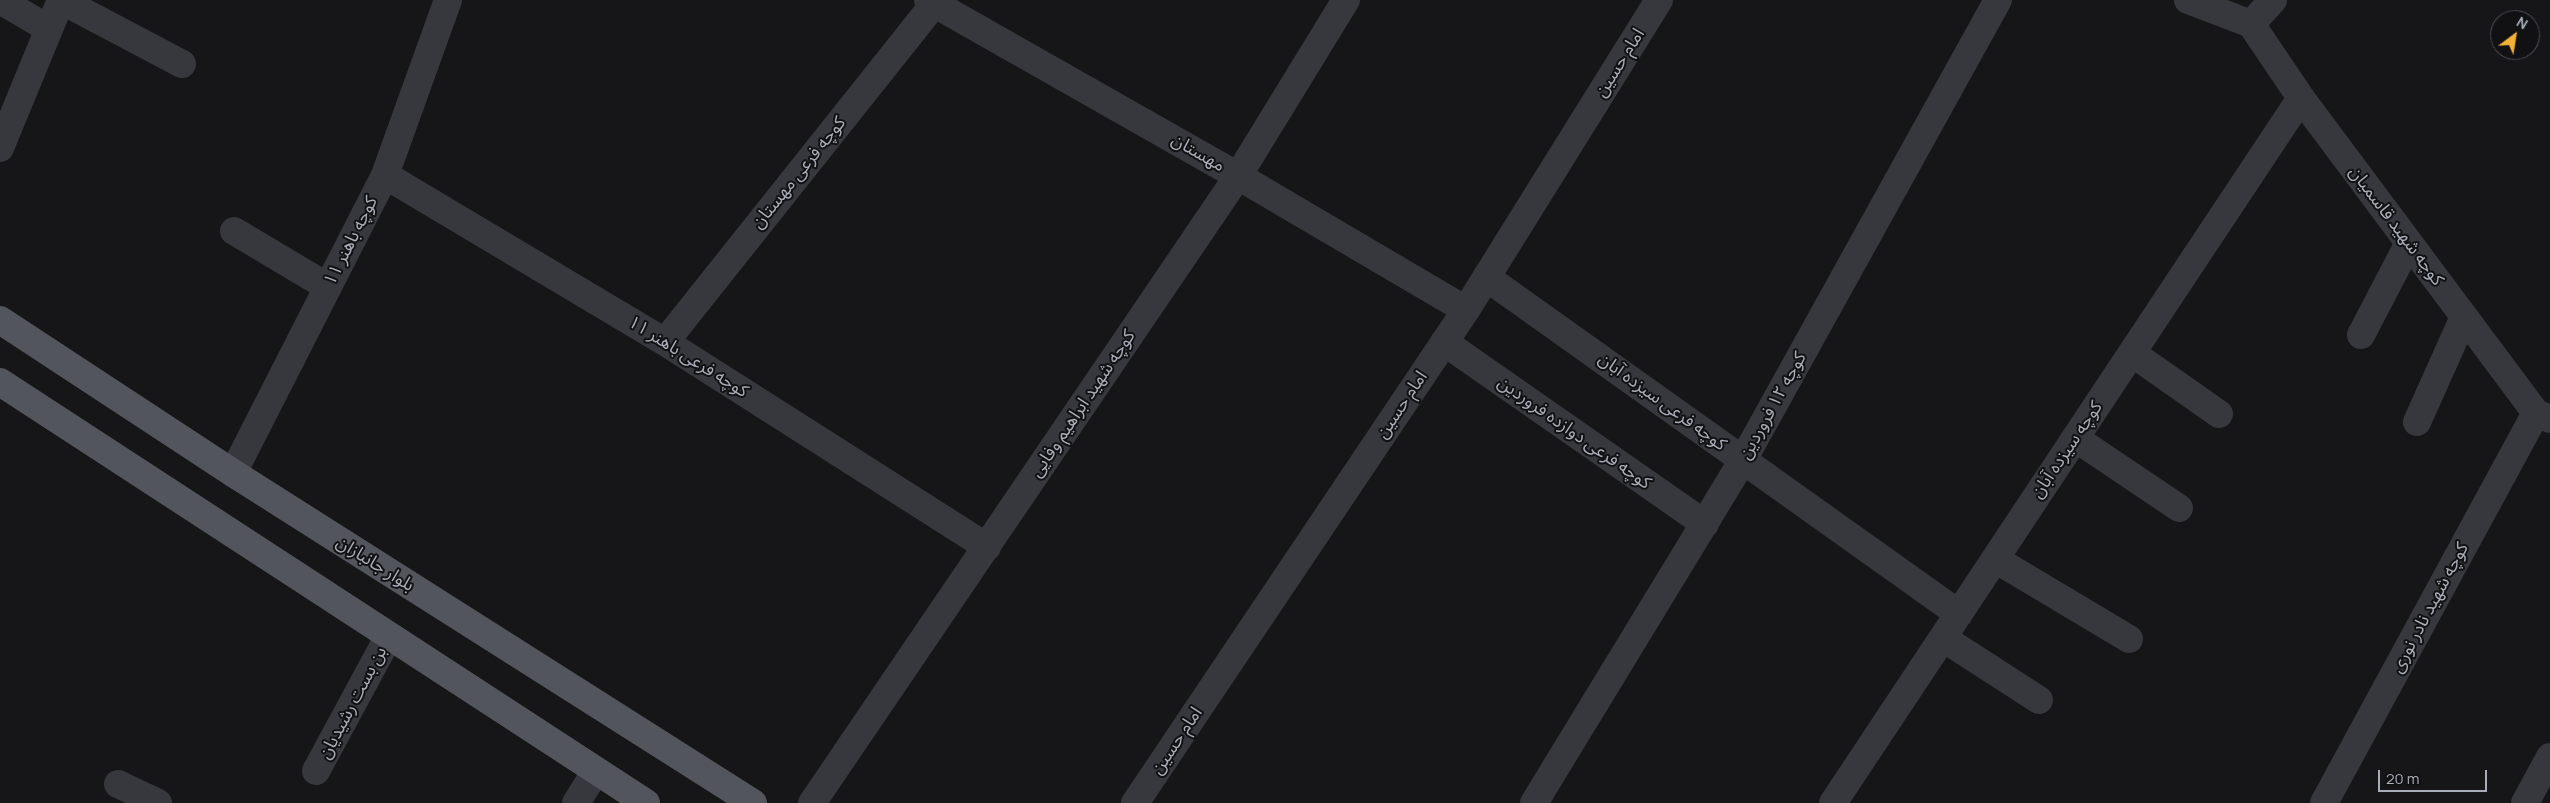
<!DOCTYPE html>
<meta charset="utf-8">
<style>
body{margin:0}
#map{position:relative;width:2550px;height:803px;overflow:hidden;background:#161618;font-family:Manrope,sans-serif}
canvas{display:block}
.north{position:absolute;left:2490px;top:10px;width:50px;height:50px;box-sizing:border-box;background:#111113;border:1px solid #4d4f55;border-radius:50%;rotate:31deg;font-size:14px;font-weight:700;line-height:20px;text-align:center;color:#a8adb8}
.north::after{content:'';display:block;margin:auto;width:18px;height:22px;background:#f2b134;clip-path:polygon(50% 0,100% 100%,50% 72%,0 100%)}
.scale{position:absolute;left:2378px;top:770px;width:109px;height:22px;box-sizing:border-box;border:2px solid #a8adb8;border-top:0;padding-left:6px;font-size:15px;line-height:18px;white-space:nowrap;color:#a8adb8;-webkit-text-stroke:4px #111113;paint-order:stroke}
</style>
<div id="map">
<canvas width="2550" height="803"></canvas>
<div class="north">N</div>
<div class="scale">20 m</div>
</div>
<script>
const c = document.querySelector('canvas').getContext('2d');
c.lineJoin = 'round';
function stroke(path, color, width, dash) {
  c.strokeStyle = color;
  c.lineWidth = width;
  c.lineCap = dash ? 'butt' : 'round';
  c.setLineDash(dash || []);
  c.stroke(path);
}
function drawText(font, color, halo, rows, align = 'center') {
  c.font = font + ' Manrope,"Noto Sans Arabic",sans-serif';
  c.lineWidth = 4;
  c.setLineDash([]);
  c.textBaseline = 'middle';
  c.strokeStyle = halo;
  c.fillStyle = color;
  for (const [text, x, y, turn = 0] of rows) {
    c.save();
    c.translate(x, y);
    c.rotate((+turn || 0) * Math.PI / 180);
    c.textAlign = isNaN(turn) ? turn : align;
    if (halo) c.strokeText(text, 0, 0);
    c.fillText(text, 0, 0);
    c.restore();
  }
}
stroke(new Path2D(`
 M0,0L49,29
 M61,0L182,64
 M928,0L1238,176L1466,310
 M2188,0L2251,24
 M2251,24L2301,98L2536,413L2550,419
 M2251,24L2273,0
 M0,148L61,0
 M385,175L665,342L987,547
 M234,231L328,287
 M1486,277L1959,614
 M2361,335L2409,243
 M665,342L934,4
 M1444,342L1705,524
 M2132,353L2219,414
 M2417,422L2464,317
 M2075,438L2179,508
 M233,473L385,175L448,0
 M1995,559L2129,639
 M1943,638L2039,700
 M316,771L389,636
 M118,784L158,803
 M576,803L596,771
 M812,803L1238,176L1346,0
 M1135,803L1466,310L1659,0
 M1534,803L1743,460L1998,0
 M1833,803L2301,98
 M2324,803L2536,413
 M2525,803L2550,757`), '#37383d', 28);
stroke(new Path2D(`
 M0,320L233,473L753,803
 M0,382L646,803`), '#53555c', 28);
drawText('18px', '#a8adb8', '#111113', [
 ["امام حسین",1620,63,-58],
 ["مهستان",1198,153,30],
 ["کوچه فرعی مهستان",799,173,-51],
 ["کوچه شهید قاسمیان",2396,226,53],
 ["کوچه باهنر ۱۱",351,241,-63],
 ["کوچه فرعی باهنر ۱۱",688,357,32],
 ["کوچه فرعی سیزده آبان",1662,402,36],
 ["کوچه شهید ابراهیم وفایی",1083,404,-56],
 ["امام حسین",1402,405,-56],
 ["کوچه ۱۲ فروردین",1773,406,-61],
 ["کوچه فرعی دوازده فروردین",1574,433,35],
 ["کوچه سیزده آبان",2067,450,-56],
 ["بلوار جانبازان",375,564,32],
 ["کوچه شهید نادر نوری",2430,608,-62],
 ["بن بست رشیدیان",353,703,-62],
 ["امام حسین",1177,741,-56]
]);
</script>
